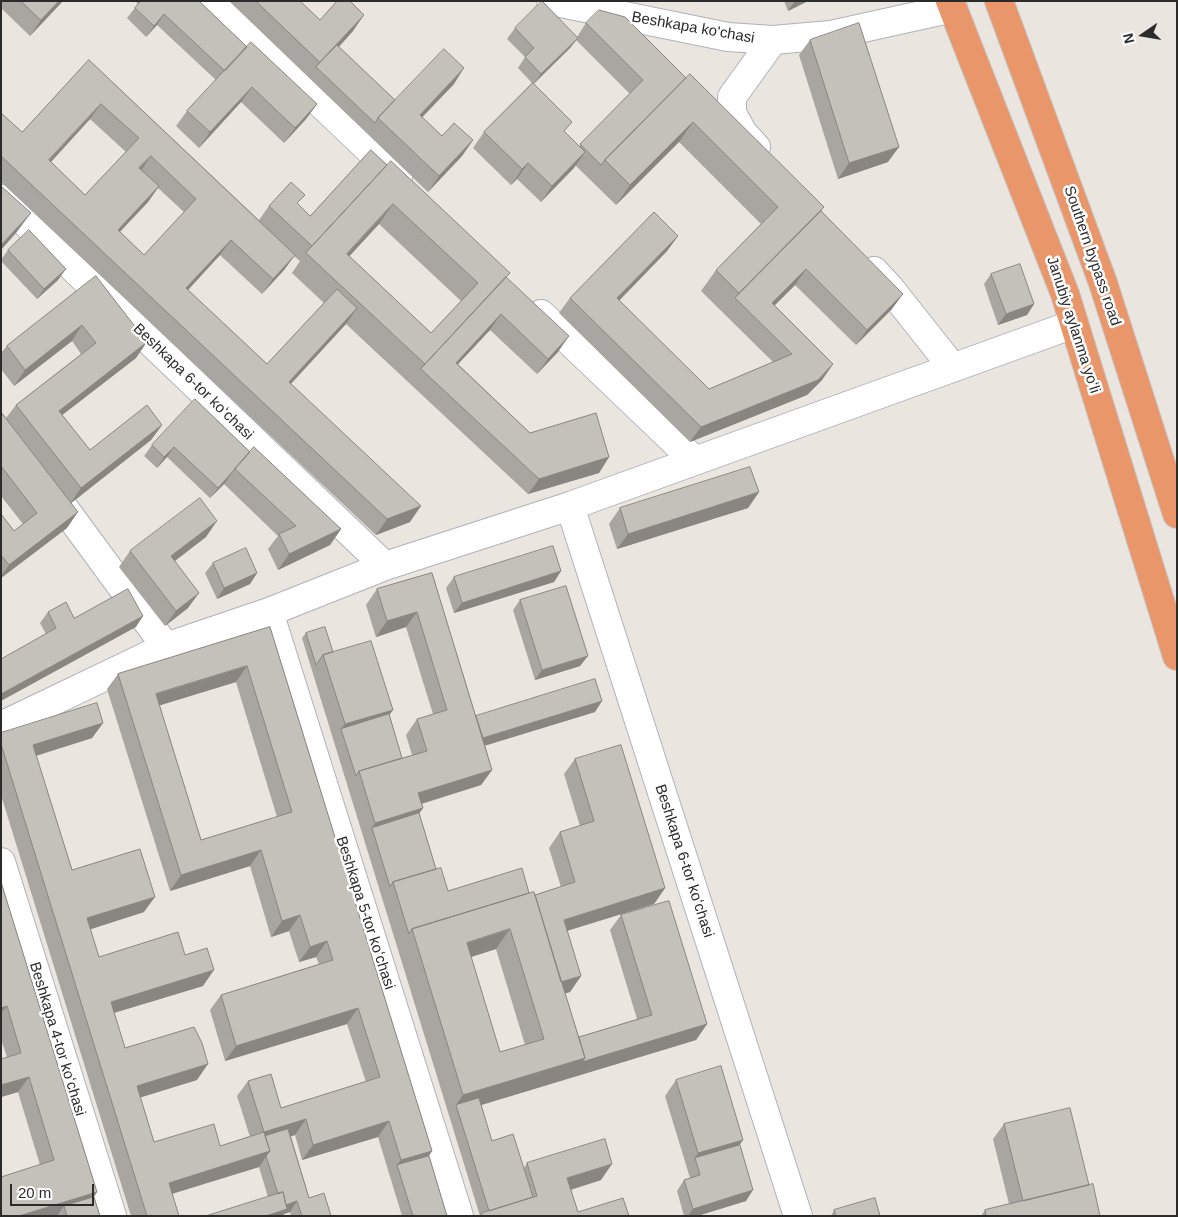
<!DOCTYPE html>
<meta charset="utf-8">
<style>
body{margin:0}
#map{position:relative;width:1178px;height:1217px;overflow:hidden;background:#ebe5df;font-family:Helvetica,sans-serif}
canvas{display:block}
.frame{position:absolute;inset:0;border:2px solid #2b2b2b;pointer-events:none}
.north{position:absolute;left:1118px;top:10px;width:50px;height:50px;-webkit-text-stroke:4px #fff;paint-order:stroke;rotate:257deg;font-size:14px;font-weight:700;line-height:20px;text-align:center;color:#2b2b2b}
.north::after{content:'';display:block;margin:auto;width:18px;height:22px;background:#2b2b2b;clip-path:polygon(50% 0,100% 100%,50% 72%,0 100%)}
.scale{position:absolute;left:10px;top:1184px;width:84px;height:22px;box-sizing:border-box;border:2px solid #2b2b2b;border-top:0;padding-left:6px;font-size:15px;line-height:18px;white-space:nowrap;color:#2b2b2b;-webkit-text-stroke:4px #fff;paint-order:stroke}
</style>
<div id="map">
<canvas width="1178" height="1217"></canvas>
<div class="frame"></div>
<div class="north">N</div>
<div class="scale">20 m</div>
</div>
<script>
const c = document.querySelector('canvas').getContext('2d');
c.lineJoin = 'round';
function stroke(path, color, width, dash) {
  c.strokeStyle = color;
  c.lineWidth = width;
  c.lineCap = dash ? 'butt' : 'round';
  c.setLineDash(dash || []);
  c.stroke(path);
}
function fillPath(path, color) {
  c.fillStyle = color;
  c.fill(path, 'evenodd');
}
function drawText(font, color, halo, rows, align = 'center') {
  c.font = font + ' Helvetica,sans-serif';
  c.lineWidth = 5;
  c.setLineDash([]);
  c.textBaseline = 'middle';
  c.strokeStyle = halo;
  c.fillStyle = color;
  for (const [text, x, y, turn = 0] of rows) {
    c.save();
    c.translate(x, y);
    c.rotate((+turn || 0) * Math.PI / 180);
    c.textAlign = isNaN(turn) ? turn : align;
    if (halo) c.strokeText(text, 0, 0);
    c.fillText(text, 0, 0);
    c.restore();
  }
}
const street = new Path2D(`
 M213,1L398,177
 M756,147L743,133L732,113V97L773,40
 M1,199L385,566
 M874,271L889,287L953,368
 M541,314L695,461
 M50,489L166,647
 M570,506L798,1216
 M269,612L459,1216
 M1,726L166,647L269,612L385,566L570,506L1074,324
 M1,862L112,1216`);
const secondary = new Path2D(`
 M551,1L728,37L773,40L831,35L953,8`);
const highway = new Path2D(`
 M950,1L1065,294L1177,656
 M999,1L1103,283L1177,514`);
stroke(street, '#afb2ba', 30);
stroke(secondary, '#afb2ba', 30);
stroke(highway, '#c4c4c4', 30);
stroke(street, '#fff', 28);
stroke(secondary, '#fff', 28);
stroke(highway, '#ea966b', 28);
fillPath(new Path2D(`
 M1,1H63L30,36L1,8Z
 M135,1H199L247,47L317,104L306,119L284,143L241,102L199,148L176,126L187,111L216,80L157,25L146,37L127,18L138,4Z
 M229,1H300L320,20L353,31L339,47L395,100L454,84L422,117L442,136L473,140L462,156L428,192Z
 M784,1H808L788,11Z
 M586,23L821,211L892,309L856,345L795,285L774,306L833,364L822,380L807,395L690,442L559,313L570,298L678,236L667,251L619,301L709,389L773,362L701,291L716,270L761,224L679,142L616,205L575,165L541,202L517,179L511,185L473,148L484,132L532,83L518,68L525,57L507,39L515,28L577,37ZM576,40L630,94L579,146L565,133L534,84L570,48Z
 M810,40L888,162L838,179L799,55Z
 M89,60L259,220L269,206L298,205L310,216L371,150L506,277L558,352L537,374L490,330L458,364L530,433L609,457L599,473L528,494L346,324L290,384L410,522L376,535L1,182V113L22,132ZM90,119L126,152L85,195L51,162ZM158,188L184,212L144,255L120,232L148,202ZM379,224L461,301L431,333L349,256ZM220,255L262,294L284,270L294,256L300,261L292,273L324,303L267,364L188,290Z
 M8,250L58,280L37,299L1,261V260Z
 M991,274L1034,304L1027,315L998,325L984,284Z
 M96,276L136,358L62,415L90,450L162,425L151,440L71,503L67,528L1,578V514L14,531L23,524L1,496V412L6,418L16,405L81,354L72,341L14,386L1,369V353L7,346Z
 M152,445L250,452L341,529L330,545L278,570L268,549L278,536L224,484L225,483L210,498L167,457L157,468L144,456Z
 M759,492L748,508L617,549L609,524L620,508Z
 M206,537L175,561L188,608L165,626L119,567L130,551Z
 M213,563L257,573L250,584L217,599L205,573Z
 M561,571L554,582L454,613L446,588L454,577Z
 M432,573L476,716L595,712L485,745L492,770L481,785L422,804L423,808L419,813L436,869L448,891L529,893L535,895L561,887L549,848L560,832L580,826L564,774L575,759L665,888L654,904L567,931L581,976L570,992L565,993L579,1037L637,1019L610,930L621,915L707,1024L696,1040L481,1105L492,1141L524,1168L527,1163L601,1180L571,1190L578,1212L629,1216H480L302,638L306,633L333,652L393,710L389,714L402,758L412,755L406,735L417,719L433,714L406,627L376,637L366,605L377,589ZM496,949L525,1045L500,1052L471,957Z
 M520,600L580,666L535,680L513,610Z
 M48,612L74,618L136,627L46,634L40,623Z
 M270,627L432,1151L429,1156L447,1216H402L378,1137L302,1160L295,1135L291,1136L309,1198L331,1216H291L290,1212L284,1214L268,1197L259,1167L172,1194L179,1216H131L1,795V733L103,723L92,738L36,756L72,870L144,912L90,929L99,957L185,955L203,986L114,1013L125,1048L197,1080L140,1097L154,1142L220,1146L250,1137L237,1096L248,1081L281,1108L366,1082L347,1024L225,1061L210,1010L221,995L319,964L316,957L299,962L289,931L271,937L250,866L170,891L107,689L118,674ZM236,682L277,817L201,840L159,705Z
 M1,882L97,1192L94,1197L100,1216H1L40,1165L18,1092L1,1097V1059L7,1057L1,1039Z
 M676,1080L740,1145L746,1201L697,1216H684L677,1191L684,1180L690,1178L665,1096Z
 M1004,1124L1089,1185L1100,1216H981L985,1210L1009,1204L993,1139Z
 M834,1210L880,1216H831Z`), '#a9a5a0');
fillPath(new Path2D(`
 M59,1H63L30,36L41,20Z
 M795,1H808L788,11Z
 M164,14L157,25L146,37L154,26Z
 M364,15L353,31L318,69L316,67L320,62Z
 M578,38L570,48L533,84L541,74Z
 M464,68L454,84L409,131L420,115Z
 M252,87L241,102L199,148L210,132Z
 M101,104L90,119L38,176L49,160Z
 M317,104L306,119L284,143L295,128Z
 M693,122L679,142L616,205L630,185Z
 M473,140L462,156L428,192L439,176Z
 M899,147L888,162L838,179L849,163Z
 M585,152L574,168L541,202L552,186Z
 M151,156L140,172L139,168Z
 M528,163L517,179L511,185L522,169Z
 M159,186L148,202L107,245L118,230Z
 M393,204L379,224L333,274L347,254Z
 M824,207L810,227L735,298L739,293Z
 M31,213L16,233L1,250V245Z
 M678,236L667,251L606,314L617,298Z
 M231,240L220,255L175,304L186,288Z
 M295,255L284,270L262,294L273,279Z
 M66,269L58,280L37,299L44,289Z
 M806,269L795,285L761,319L772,303Z
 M903,294L892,309L856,345L867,330Z
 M1034,304L1027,315L998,325L1006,314Z
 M357,308L346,324L278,398L289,382Z
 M501,314L490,330L445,378L456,363Z
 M82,325L72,341L14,386L25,370Z
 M569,336L558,352L537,374L548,359Z
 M147,342L136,358L48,426L59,411Z
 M833,364L822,380L807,395L690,442L701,427Z
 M162,425L151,440L70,504L81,488Z
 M174,447L167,457L157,468L164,457Z
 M609,457L599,473L528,494L539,479Z
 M232,472L225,483L210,498L218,488Z
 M759,492L748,508L617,549L628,534Z
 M421,506L410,522L376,535L387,519Z
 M78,512L67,528L1,578V576L9,565Z
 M217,521L206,537L160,572L171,556Z
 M341,529L330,545L278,570L289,554Z
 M561,571L554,582L454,613L462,603Z
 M257,573L250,584L217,599L224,588Z
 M199,593L188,608L165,626L176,611Z
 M417,612L406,627L376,637L387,621Z
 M143,616L136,627L1,701V694Z
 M588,656L580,666L535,680L542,670Z
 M247,666L236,682L145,710L156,694Z
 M602,701L595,712L471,750L478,739Z
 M393,710L382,725L341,729L345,724Z
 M103,723L92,738L22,760L33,745Z
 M492,770L481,785L407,808L418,793Z
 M423,808L412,824L372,828L375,823Z
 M261,850L250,866L170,891L181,875Z
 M665,888L654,904L553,935L564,920Z
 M155,897L144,912L76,934L87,918Z
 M300,915L289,931L271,937L282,921Z
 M510,929L496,949L452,963L467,943Z
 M327,941L316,957L299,962L310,947Z
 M214,970L203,986L100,1017L111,1002Z
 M581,976L570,992L546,999L557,983Z
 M7,1006L1,1013V1008Z
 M358,1008L347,1024L225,1061L236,1046Z
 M707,1024L696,1040L458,1112L456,1105L449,1115L463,1095L585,1058Z
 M208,1064L197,1080L126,1102L137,1086Z
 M29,1077L18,1092L1,1097V1085Z
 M306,1119L295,1135L263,1145L264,1132Z
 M389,1121L378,1137L302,1160L313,1145Z
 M743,1140L732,1156L695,1158L698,1153Z
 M270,1151L259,1167L158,1198L169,1183Z
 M432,1151L421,1167L397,1165L401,1160Z
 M612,1164L601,1180L556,1194L567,1178Z
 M753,1190L746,1201L697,1216H688L693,1209Z
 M97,1192L86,1207L64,1206L57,1216H19Z
 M297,1201L290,1212L284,1214L283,1216H266L282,1206Z`), '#898682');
const building = new Path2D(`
 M21,1H59L41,20Z
 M141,1H199L247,47L225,71L164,14L154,26L135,8Z
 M256,1H300L320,20L337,1H350L364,15L320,62Z
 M542,1L578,38L541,74L525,57L534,48L515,28Z
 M599,10L625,17L686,78L605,160L601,165L580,144L643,80L586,23Z
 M859,23L899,147L849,163L810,40Z
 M251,42L317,104L295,128L252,87L210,132L187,111Z
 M337,45L395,100L378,118L375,123L316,67Z
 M444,49L464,68L420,115L442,136L454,123L473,140L439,176L378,118Z
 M89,60L295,255L273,279L231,240L186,288L267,364L337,289L357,308L289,382L421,506L387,519L1,156V113L22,132ZM101,104L139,138L85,195L49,160ZM151,156L196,199L144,255L118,230L159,186L139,168Z
 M690,74L824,207L739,293L716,270L778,207L693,122L630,185L605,160Z
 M533,83L572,122L564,131L585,152L552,186L528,163L522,169L484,132Z
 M371,150L387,165L312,246L269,206L291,182L305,195L297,203L310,216Z
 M391,161L510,273L425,364L306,253ZM393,204L478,283L431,333L347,254Z
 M1,186L31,213L1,245Z
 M821,211L903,294L867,330L806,269L772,303L833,364L818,380L701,427L570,298L654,212L678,236L617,298L709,389L792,354L735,298Z
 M29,230L66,269L44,289L8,250Z
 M1020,264L1034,304L1006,314L991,274Z
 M96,276L147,342L59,411L90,450L147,405L162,425L81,488L16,405L96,343L82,325L25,370L7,346Z
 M506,277L569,336L548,359L501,314L456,363L530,433L596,413L609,457L539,479L421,369Z
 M195,399L250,452L218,488L174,447L164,457L152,445Z
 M1,412L78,512L9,565L1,555V514L14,531L37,513L1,466Z
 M254,447L341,529L289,554L279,534L296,526L235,469Z
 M750,467L759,492L628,534L620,508Z
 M200,498L217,521L171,556L199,593L176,611L130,551Z
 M553,546L561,571L462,603L454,577Z
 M246,548L257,573L224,588L213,563Z
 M432,573L492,770L418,793L423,808L375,823L359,771L427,751L417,719L447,710L417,612L387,621L377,589Z
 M566,586L588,656L542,670L520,600Z
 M128,589L143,616L1,694V659L56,628L48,612L66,602L74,618Z
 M270,627L432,1151L401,1160L389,1121L313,1145L306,1119L264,1132L248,1081L271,1074L281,1108L380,1077L358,1008L236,1046L221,995L333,960L327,941L310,947L300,915L282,921L261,850L181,875L118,674ZM247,666L292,812L201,840L156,694Z
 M325,627L333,652L323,655L316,665L306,633Z
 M371,641L393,710L345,724L323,655Z
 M595,679L602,701L483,738L476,716Z
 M97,703L103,723L33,745L72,870L140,849L155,897L87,918L99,957L178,932L185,955L207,948L214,970L111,1002L125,1048L194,1027L202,1043L208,1064L137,1086L154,1142L214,1124L220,1146L264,1132L270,1151L169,1183L179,1216H147L1,744V733Z
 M389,714L402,758L359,771L356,776L341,729Z
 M621,745L665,888L564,920L581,976L561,982L535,895L575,882L560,832L594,821L575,759Z
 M419,813L436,869L393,882L390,887L372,828Z
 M441,868L448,891L522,868L529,893L412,929L409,934L393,882Z
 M1,882L97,1192L19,1216H1V1177L54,1160L29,1077L1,1085V1059L21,1053L7,1006L1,1008Z
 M534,892L585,1058L463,1095L412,929ZM510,929L544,1039L500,1052L467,943Z
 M669,901L707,1024L582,1062L585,1058L579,1037L652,1015L621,915Z
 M721,1066L743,1140L698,1153L676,1080Z
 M479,1098L492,1141L513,1134L533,1197L489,1211L456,1105Z
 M1070,1108L1089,1185L1023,1201L1004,1124Z
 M288,1129L309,1198L324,1193L331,1216H302L297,1201L286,1205L283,1192L278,1194L266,1156L270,1151L265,1136Z
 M605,1139L612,1164L567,1178L578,1212L623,1198L629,1216H482L481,1213L537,1196L527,1163Z
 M740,1145L753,1190L693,1209L684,1180L700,1175L695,1158Z
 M429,1156L447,1216H413L397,1165Z
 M1093,1184L1100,1216H986L985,1210Z
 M283,1192L287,1209L266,1216H206Z
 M94,1197L100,1216H67L64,1206Z
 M875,1198L880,1216H836L834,1210Z`);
fillPath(building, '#c4c0ba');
stroke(building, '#898682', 1);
drawText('15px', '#2b2b2b', '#fff', [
 ["Beshkapa ko'chasi",693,28,10],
 ["Southern bypass road",1092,256,71],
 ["Janubiy aylanma yoʻli",1073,325,72],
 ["Beshkapa 6-tor koʻchasi",193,382,44],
 ["Beshkapa 6-tor koʻchasi",684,861,72],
 ["Beshkapa 5-tor koʻchasi",365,913,72],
 ["Beshkapa 4-tor koʻchasi",57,1039,73]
]);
</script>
